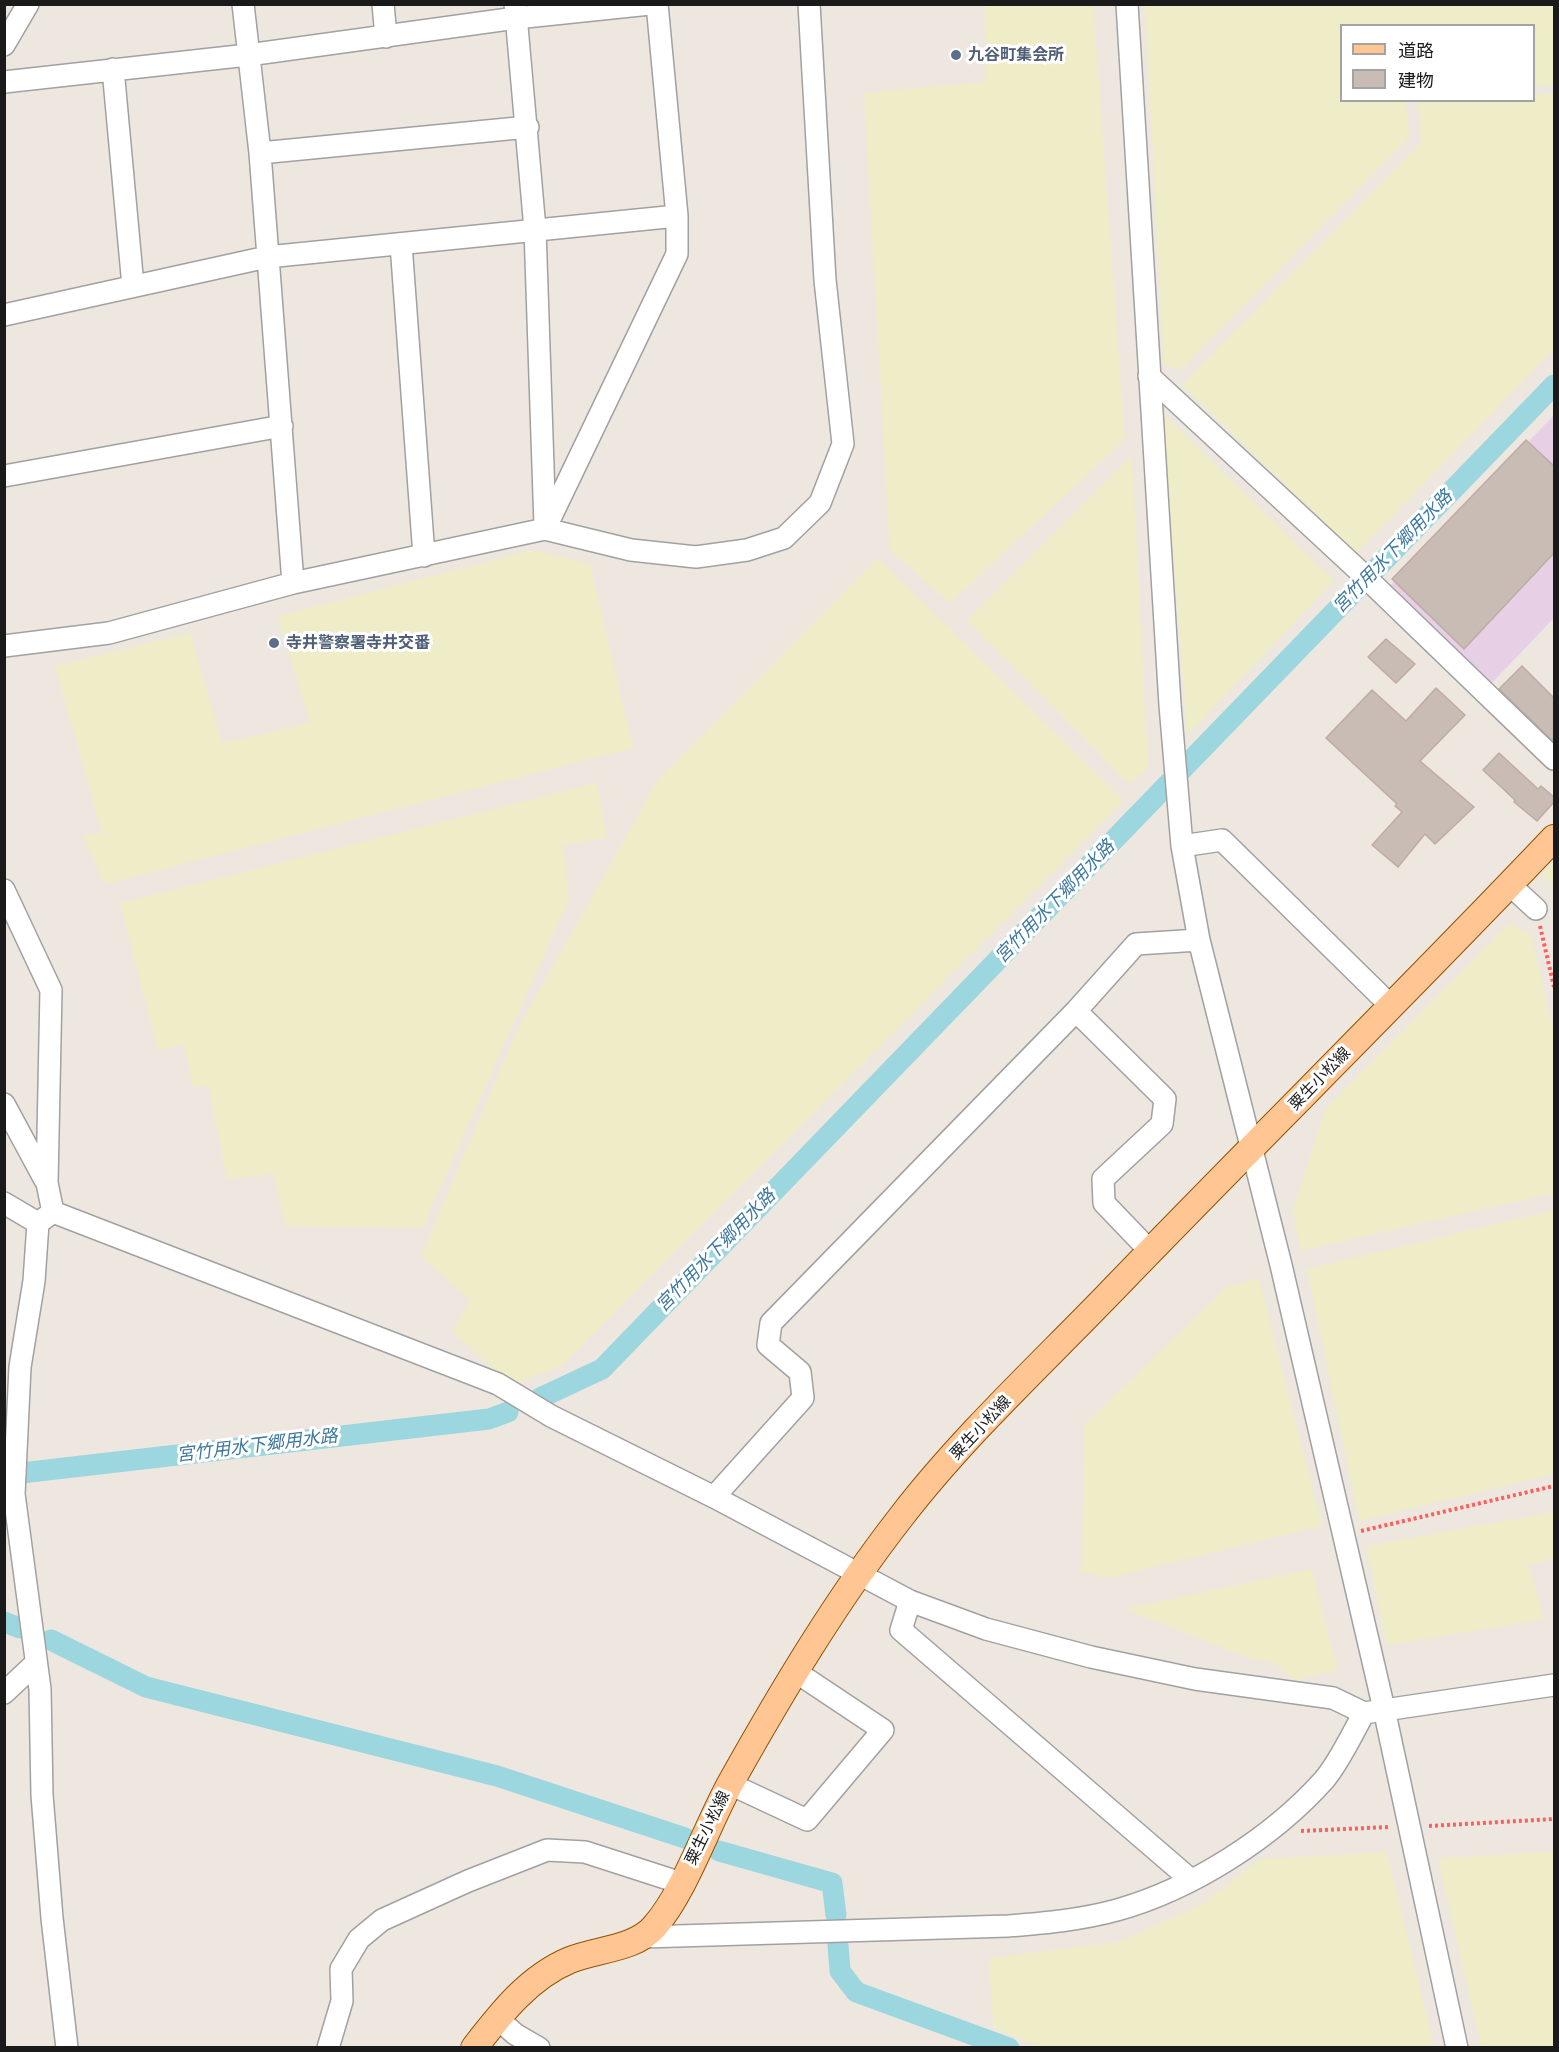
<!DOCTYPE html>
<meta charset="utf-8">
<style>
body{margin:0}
#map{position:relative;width:1559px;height:2052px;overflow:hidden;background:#ede7df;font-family:"PT Sans","Noto Sans JP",sans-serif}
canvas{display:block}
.frame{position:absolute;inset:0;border:6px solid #1a1a1a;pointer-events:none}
.legend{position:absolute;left:1340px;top:24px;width:195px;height:78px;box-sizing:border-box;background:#fff;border:2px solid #a3a3a3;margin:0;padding:8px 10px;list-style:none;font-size:18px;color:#1a1a1a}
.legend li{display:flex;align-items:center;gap:12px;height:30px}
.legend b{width:30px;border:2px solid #a3a3a3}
</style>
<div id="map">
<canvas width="1559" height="2052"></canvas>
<div class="frame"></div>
<ul class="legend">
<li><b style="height:8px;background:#ffc592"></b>道路</li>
<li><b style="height:16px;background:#c9bcb5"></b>建物</li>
</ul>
</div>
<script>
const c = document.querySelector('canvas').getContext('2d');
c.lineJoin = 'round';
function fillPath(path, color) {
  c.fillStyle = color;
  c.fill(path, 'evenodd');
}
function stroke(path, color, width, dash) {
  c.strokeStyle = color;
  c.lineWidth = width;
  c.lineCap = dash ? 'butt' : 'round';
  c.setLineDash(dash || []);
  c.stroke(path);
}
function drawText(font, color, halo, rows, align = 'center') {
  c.font = font + ' "PT Sans","Noto Sans JP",sans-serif';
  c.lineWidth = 6;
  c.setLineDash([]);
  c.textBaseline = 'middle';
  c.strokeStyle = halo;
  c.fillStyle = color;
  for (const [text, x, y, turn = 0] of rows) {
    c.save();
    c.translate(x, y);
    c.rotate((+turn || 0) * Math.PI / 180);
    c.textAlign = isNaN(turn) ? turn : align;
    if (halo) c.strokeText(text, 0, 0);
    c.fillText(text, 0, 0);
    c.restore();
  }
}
fillPath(new Path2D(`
 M1554,415V618L1488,687L1384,592Z`), '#e7d0e5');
fillPath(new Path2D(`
 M1000,5H1093L1125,439L950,603L890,550L864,93L986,82L985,6Z
 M1145,5H1554V85L1534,86V26H1342V100L1406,101L1409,137L1180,370L1164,365Z
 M1554,94V349L1356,553L1182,385L1421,143L1418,102L1534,100V95Z
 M1163,414L1334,581L1187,735Z
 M1132,455L1148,768L1129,784L967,620Z
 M533,550L590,564L633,748L105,884L82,835L102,833L55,666L190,633L222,743L310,723L278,616Z
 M878,558L1124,801L561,1366L511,1385L453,1332L470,1300L421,1256L519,1026L658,780Z
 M597,783L607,838L563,845L569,899L422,1228L286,1226L273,1173L227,1180L208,1085L193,1088L184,1044L158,1051L120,903Z
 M1554,861V885L1541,875Z
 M1509,924L1531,933L1554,1034V1193L1300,1251L1293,1209L1326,1108Z
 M1554,1210V1474L1359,1521L1307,1269Z
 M1259,1279L1322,1526L1108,1578L1082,1572L1084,1425L1228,1286Z
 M1554,1512V1558L1528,1565L1544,1619L1387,1645L1366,1546Z
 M1311,1569L1338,1670L1296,1680L1272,1662L1249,1658L1125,1609Z
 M1387,1852L1434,2047L1042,2048L993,2027L989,1958L1118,1942L1201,1905L1261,1859Z
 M1554,1852V2047H1481L1438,1858Z`), '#eeedc8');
stroke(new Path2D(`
 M540,1398L602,1369L1554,385
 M4,1475L489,1419L508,1412
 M4,1622L20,1628
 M51,1640L146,1687L497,1776L685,1838
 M719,1851L832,1883L836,1915
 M838,1945L840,1971L856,1992L1009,2048`), '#9cd6de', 21);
const building = new Path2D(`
 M1526,440L1554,466V553L1464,649L1392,579Z
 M1386,639L1415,664L1396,683L1368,657Z
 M1522,666L1554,698V742L1499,689Z
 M1436,688L1465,715L1420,761L1474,807L1435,844L1425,834L1398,867L1372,845L1402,812L1395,806L1397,804L1326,738L1372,690L1406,721Z
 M1499,753L1538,789L1541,786L1554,797V802L1537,821L1514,802L1515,800L1483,770Z`);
fillPath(building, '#c9bcb5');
stroke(building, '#bfaba1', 1.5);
const minor = new Path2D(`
 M243,4L260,153L293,583
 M383,4L386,37
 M515,4L535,229L545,526
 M1127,4L1170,705L1182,846L1199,940L1281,1265L1384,1709L1457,2048
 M4,45L28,4
 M113,69L133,286
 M4,82L248,55L516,18L650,4
 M260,153L528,127
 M401,244L424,556
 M4,315L267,257L677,216
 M1149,376L1356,568L1554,759
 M4,476L282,426
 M545,529L677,254V216L657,4
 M4,646L109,633L293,583L545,529L631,550L696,557L747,550L784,538L820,503L843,444L825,280L809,4
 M1182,846L1222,840L1391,1006
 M1510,885L1536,909
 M4,890L51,990L47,1183L53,1212
 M1076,1011L1165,1099L1162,1124L1103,1179L1104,1203L1150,1251
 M4,1104L45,1180
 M4,1203L38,1223
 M53,1212L498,1384L551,1416L714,1497L910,1601L986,1629L1091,1657L1195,1679L1333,1698L1364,1713
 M53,1212L38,1223L34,1281L20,1367L14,1494L40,1689L42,1795L52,1918L67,2048
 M714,1497L803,1398L800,1372L768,1345L771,1323L1076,1011L1136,944L1199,940
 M910,1601L901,1630L1191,1880
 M4,1693L35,1664
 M730,1784L807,1820L883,1730L796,1672
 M644,1937L1008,1926C1044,1923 1081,1920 1117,1910C1192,1889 1272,1838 1324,1780C1340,1761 1352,1734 1364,1713L1554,1685
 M497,2018L515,2034L539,2048
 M328,2048L342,2001L341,1969L359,1939L382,1920L468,1881L547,1850L585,1852L681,1883`);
const major = new Path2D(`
 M474,2048C501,2013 529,1977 570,1960C597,1949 635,1949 654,1927C685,1892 707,1825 731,1782C782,1691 837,1599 901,1517C961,1439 1035,1370 1104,1299C1253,1144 1406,994 1554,838`);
stroke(minor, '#a1a1a1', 24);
stroke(major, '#915200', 28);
stroke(new Path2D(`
 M1540,926L1554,987
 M1361,1531L1554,1486
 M1429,1826L1554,1819
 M1301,1831L1389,1827`), '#ff5e5e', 4, [3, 3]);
stroke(minor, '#fff', 21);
stroke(major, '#ffc592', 26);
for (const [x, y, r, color] of [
 [956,55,6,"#5c6f8a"],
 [274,643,6,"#5c6f8a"]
]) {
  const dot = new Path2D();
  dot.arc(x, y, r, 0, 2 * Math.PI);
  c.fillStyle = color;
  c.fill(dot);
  stroke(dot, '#fff', 2);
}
drawText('bold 16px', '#4e5e75', '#fff', [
 ["九谷町集会所",968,55],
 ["寺井警察署寺井交番",286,643]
], 'left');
drawText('16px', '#1a1a1a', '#fff', [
 ["粟生小松線",1320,1079,-46],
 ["粟生小松線",981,1428,-47],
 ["粟生小松線",708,1828,-64]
]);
drawText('italic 18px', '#3e789e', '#fff', [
 ["宮竹用水下郷用水路",1393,552,-46],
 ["宮竹用水下郷用水路",1055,902,-46],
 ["宮竹用水下郷用水路",716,1251,-46],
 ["宮竹用水下郷用水路",257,1446,-7]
]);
</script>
